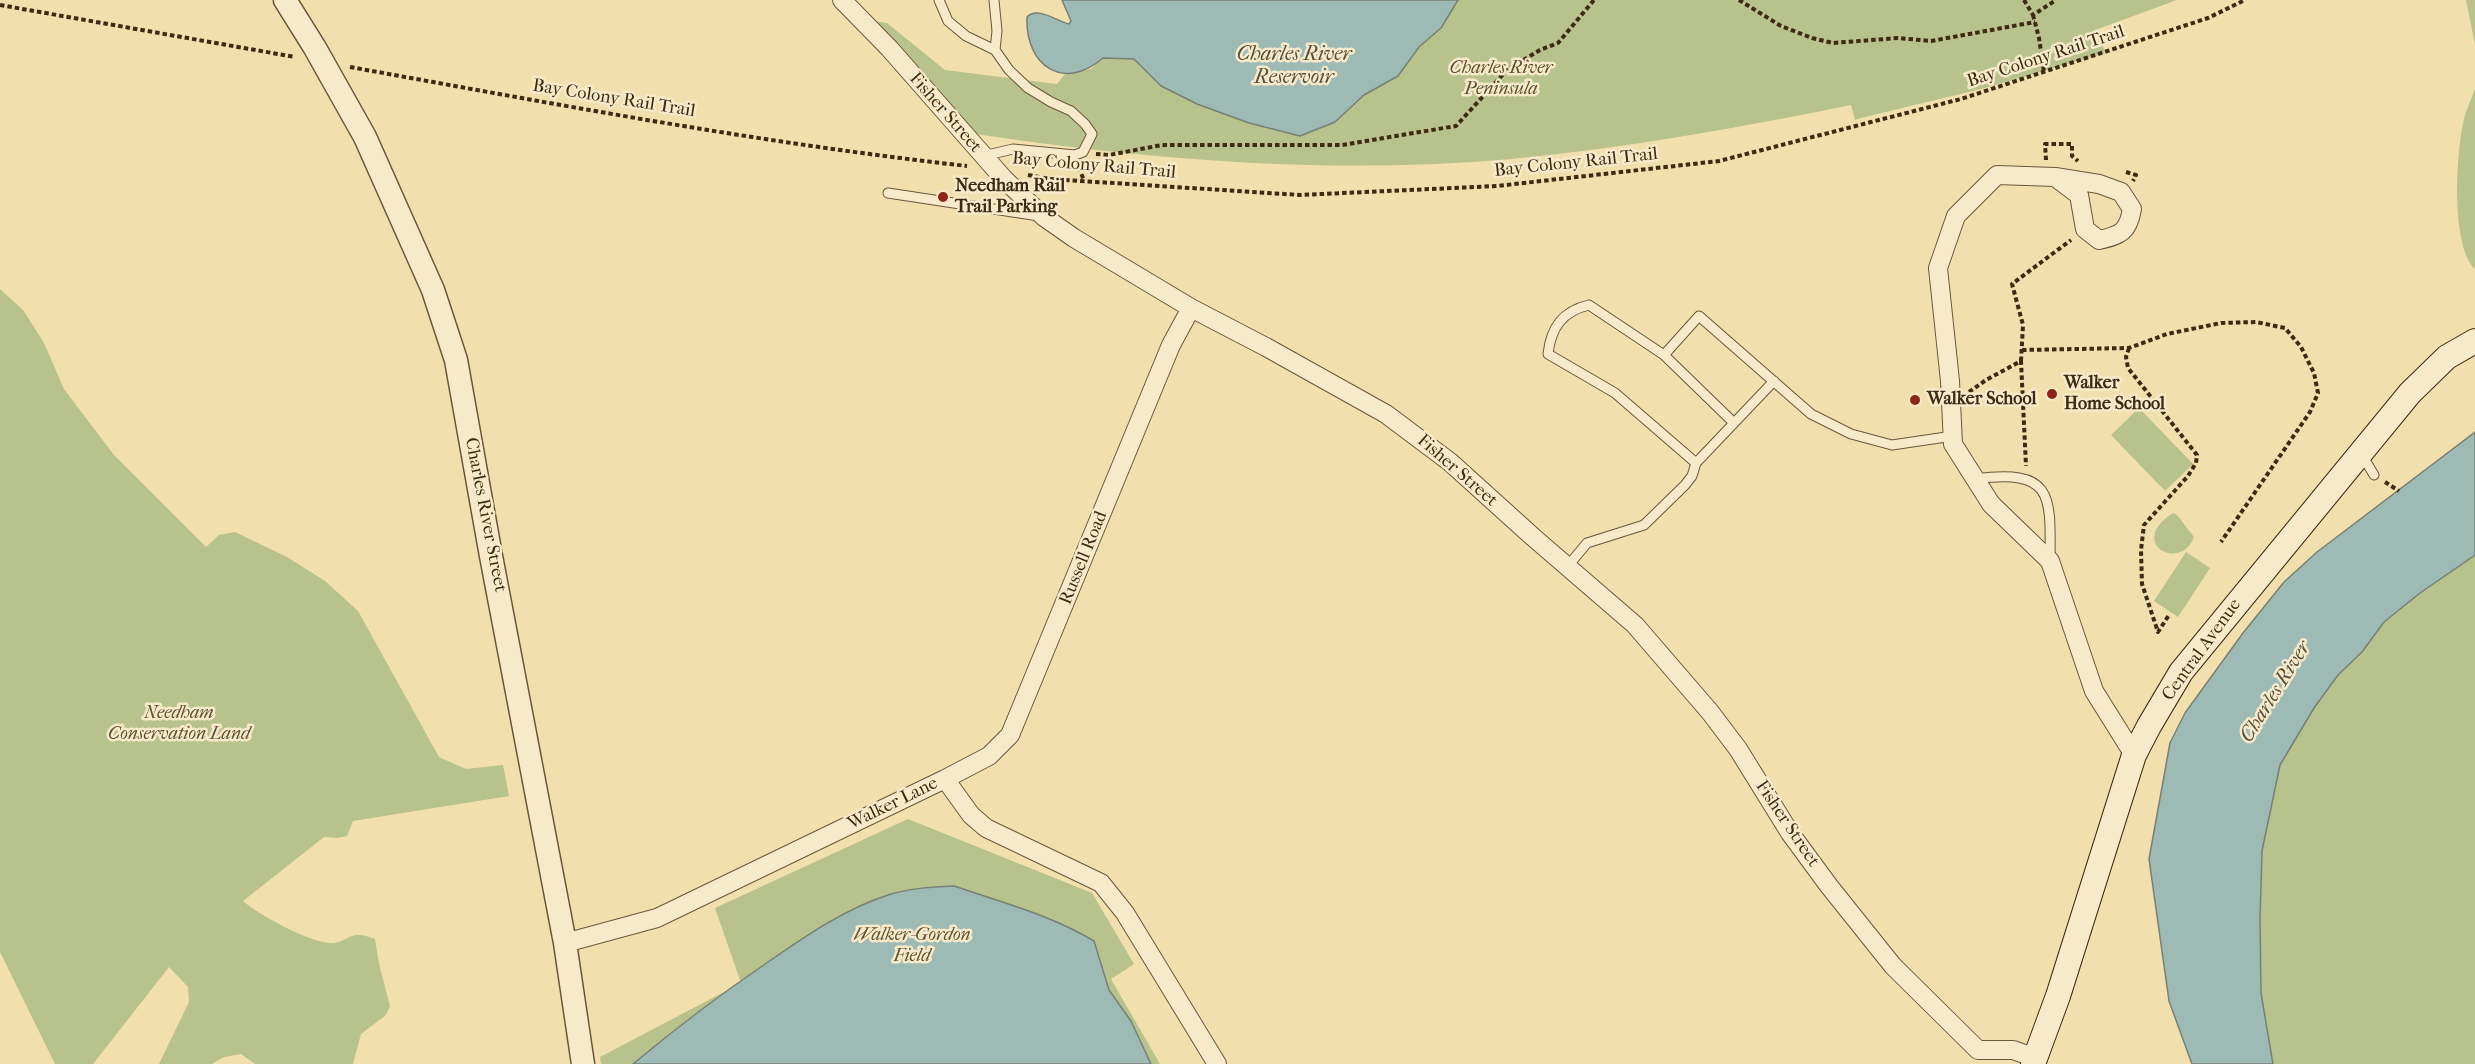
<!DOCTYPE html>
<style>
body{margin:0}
canvas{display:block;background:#f2dfae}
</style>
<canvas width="2475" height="1064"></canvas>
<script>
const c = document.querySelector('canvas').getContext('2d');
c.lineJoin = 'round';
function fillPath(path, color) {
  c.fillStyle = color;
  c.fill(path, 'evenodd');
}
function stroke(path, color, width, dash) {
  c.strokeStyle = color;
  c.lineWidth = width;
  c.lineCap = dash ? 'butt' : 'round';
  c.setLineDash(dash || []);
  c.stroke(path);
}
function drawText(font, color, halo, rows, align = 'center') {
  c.font = font + ' "IM FELL French Canon",serif';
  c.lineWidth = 5;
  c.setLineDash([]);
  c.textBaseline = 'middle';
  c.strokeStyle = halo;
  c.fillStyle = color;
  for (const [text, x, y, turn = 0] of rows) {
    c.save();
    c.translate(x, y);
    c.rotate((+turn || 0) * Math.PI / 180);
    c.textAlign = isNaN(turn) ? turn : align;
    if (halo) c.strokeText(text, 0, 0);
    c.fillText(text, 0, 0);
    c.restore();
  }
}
fillPath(new Path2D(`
 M1458,0H2177L2098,29L2105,53L1985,88L1857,119L1855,120L1851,105C1739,128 1625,148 1511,159C1330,175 1148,160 969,133L865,20L887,23L945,70L1057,84L1065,74L1091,69L1103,58L1134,59L1162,86L1249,123L1279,131L1335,122L1364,95L1398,76L1419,47L1441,28Z
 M2466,0H2475V44Z
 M2475,89V269C2450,246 2456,147 2465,115C2468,106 2472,97 2475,89Z
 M0,289L23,310L44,343L64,389L114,455L206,547L219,535L235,532L287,557L325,581L358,611L439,757L466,769L503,765L509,796L353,821L347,836L337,838L324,837L243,901C259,915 309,942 330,943C350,943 348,928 375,939L379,964L390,1006L386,1015L361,1034L353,1064H255L241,1054L224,1057L212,1064H159L189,1002L188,987L169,967L93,1064H55L0,952Z
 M2139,408L2193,464L2165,491L2111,435Z
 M2173,513L2177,515L2194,537C2181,573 2126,543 2173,513Z
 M2186,552L2210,568L2178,617L2154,601Z
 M2475,555V1064H2273L2261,993L2260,919L2262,851L2280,765L2314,708L2338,675L2362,652L2384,622L2420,593Z
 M908,819L1092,893L1134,964L1111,979L1160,1064H601L600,1057L741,983L715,908Z`), '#b8c28c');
const water = new Path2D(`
 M1062,0H1458L1441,28L1419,47L1398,76L1364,95L1335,122L1300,136L1249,123L1197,104L1161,86L1134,59L1103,58C1064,92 1025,66 1027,17C1038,6 1056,21 1069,24L1071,21Z
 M2475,432V555L2420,593L2384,622L2362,652L2338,675L2314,708L2280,765L2262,851L2260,919L2261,993L2273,1064H2192L2169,1001L2149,859L2170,743L2185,713L2243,633L2284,582L2317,552Z
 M954,886C1001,902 1051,915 1094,941L1109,990L1131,1021L1151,1064H633C676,1028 721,994 768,962C807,935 846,908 891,894C912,888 933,887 954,886Z`);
fillPath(water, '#9ebab4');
stroke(water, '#778074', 1.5);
const service = new Path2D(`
 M939,0L948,21L966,36L995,50L1009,70L1028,88L1051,102L1071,111L1085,124L1092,134L1083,152L1075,155L1013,149L983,156
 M994,0L997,31L995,50
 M888,193L1039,216
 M1664,355L1734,423
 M1774,381L1696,463L1615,393L1548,354C1551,327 1563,311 1589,305L1664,355L1699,316L1811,414L1851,434L1892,445L1953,436
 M2362,455L2374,475
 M1975,479C2052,469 2051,493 2050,559
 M1567,567L1587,543L1644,525L1685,485L1692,476L1696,463`);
const minor = new Path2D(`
 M842,0L889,48L1004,179L1044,217L1074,238L1191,308L1266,347L1386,414L1450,462L1533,537L1635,625L1710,712L1738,749L1790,833L1829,886L1893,966L1978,1050H2013L2036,1058
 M2055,177L2099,184L2121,192L2132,209C2128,232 2121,235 2099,240L2085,229L2079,195L2055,177L1997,175L1956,216L1938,268L1950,381L1953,444L1991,504L2050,561L2094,691L2134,755
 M945,779L989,756L1010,735L1171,345L1191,308
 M565,943L657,918L945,779L971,815L986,828L1101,883L1125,913L1217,1064`);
const tertiary = new Path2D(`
 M285,0L315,48L365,137L433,290L456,360L491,556L565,943L583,1064`);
const secondary = new Path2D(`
 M2033,1064L2058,996L2134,755L2149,726L2181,672L2410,393L2447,357L2475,341`);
stroke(service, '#6a573a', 11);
stroke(minor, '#6a573a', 20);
stroke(tertiary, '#6a573a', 25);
stroke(secondary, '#3d2a13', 26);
stroke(new Path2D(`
 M1739,0L1781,26L1812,38L1833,43L1898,38L1931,41L2035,22
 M2024,0L2033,15L2056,0
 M0,5L295,57
 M2033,15L2039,38L2044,72
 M350,67C555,104 760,143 967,166
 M1096,154L1109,155L1162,145H1342L1456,126L1507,70L1540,50L1558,43L1594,0
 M2046,160L2045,144H2072V156L2078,161
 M1079,167L1084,181
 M2126,172L2136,175L2133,181
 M1028,175L1050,179L1300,195L1497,186L1719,161L1961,99L2208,18L2245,0
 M2129,348L2126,357L2128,368L2197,455L2196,463L2188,476L2144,525L2141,550L2142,584L2158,632L2169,615
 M2022,350L2129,348L2167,334L2221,323L2256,322L2285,328L2301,347L2314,373L2318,393L2310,412L2221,542
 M2021,361L2023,325L2012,284L2071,240
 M1969,392L1986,380L2021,361L2026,466
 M2385,482L2399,491`), '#3d2a13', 4, [4.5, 3]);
stroke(service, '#f7eaca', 9);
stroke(minor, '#f7eaca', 18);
stroke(tertiary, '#f7eaca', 22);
stroke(secondary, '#f7eaca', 24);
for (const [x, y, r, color] of [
 [943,197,6,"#8f2418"],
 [2052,394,6,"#8f2418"],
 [1915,400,6,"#8f2418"]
]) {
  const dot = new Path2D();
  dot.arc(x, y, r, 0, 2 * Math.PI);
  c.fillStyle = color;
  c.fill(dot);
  stroke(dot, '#f7eaca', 2);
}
drawText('18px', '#3d2a13', '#f7eaca', [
 ["Bay Colony Rail Trail",2046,57,-18],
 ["Bay Colony Rail Trail",614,99,9],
 ["Fisher Street",945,113,49],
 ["Bay Colony Rail Trail",1576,163,-6],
 ["Bay Colony Rail Trail",1094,166,5],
 ["Fisher Street",1457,471,41],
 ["Charles River Street",485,515,79],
 ["Russell Road",1084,558,-68],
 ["Central Avenue",2202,650,-54],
 ["Walker Lane",893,804,-26],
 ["Fisher Street",1787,824,56]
]);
drawText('italic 18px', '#5c5031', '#f7eaca', [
 ["Charles River",1501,69],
 ["Peninsula",1501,90],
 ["Needham",179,714],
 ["Conservation Land",179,735],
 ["Walker-Gordon",912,936],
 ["Field",912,957]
]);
drawText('bold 18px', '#3d2a13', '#f7eaca', [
 ["Needham Rail",955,187],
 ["Trail Parking",955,208],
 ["Walker",2064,384],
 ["Home School",2064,405],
 ["Walker School",1927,400]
], 'left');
drawText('italic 20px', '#554e3b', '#f7eaca', [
 ["Charles River",1294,55],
 ["Reservoir",1294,78],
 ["Charles River",2276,692,-58]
]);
</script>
